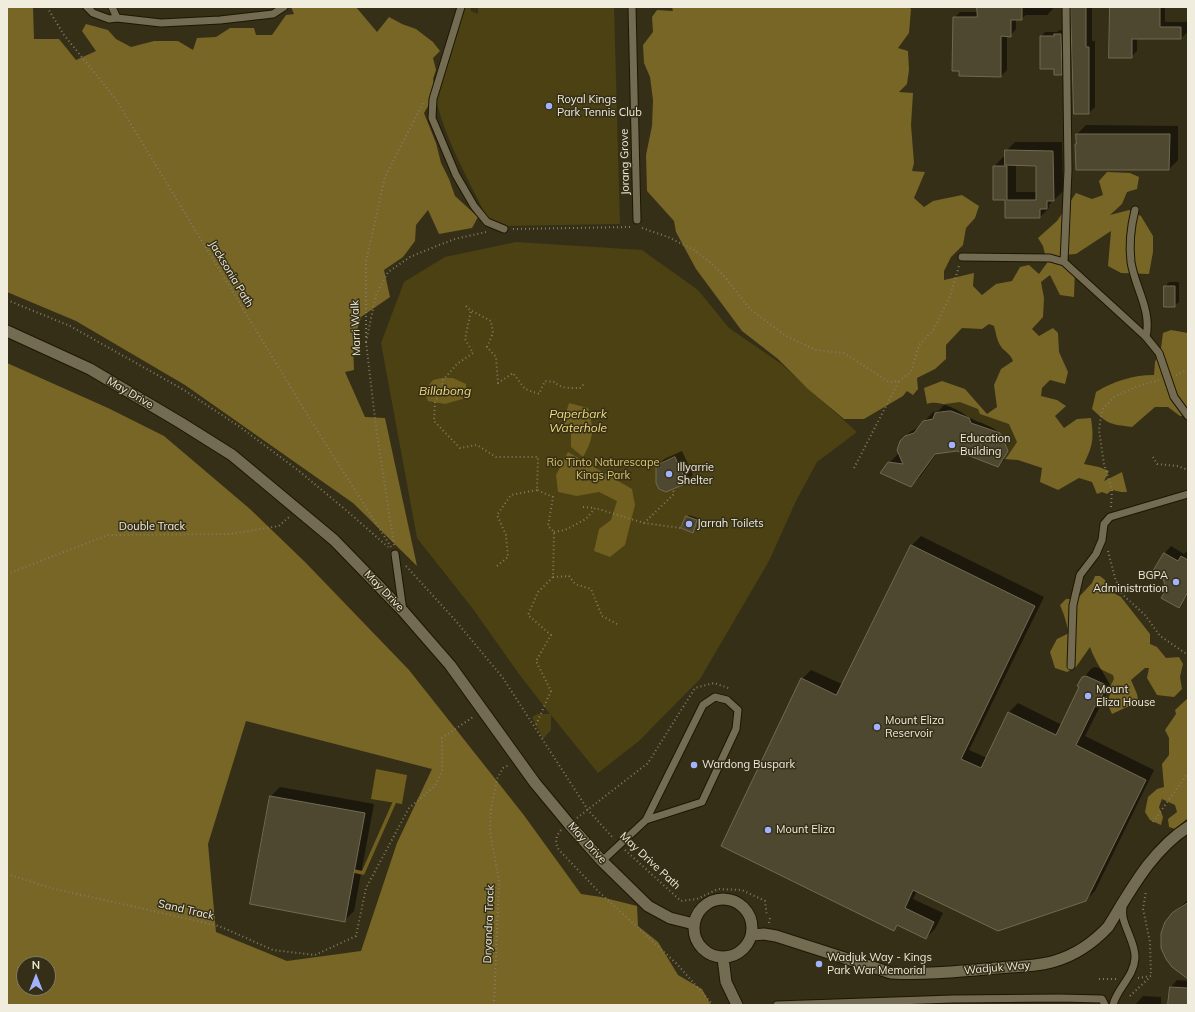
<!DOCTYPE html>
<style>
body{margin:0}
#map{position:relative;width:1195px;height:1012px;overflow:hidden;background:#352f17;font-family:Mulish,sans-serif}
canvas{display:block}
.frame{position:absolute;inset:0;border:8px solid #f0ecde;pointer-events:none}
.north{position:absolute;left:16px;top:956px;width:40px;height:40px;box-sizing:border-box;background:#352f17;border:1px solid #807b67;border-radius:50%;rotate:0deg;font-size:11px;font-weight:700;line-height:16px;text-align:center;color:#f0ecde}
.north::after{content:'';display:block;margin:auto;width:14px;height:18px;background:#a3b2fd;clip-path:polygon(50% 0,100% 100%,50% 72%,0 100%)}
</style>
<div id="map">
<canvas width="1195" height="1012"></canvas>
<div class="frame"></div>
<div class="north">N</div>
</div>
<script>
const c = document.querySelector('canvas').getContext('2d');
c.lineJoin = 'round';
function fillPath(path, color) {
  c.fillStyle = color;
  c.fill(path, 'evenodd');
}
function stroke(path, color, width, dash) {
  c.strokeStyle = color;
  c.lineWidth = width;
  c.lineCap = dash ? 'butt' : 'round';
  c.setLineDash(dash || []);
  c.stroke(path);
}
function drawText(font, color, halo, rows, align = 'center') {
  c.font = font + ' Mulish,sans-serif';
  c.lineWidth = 3;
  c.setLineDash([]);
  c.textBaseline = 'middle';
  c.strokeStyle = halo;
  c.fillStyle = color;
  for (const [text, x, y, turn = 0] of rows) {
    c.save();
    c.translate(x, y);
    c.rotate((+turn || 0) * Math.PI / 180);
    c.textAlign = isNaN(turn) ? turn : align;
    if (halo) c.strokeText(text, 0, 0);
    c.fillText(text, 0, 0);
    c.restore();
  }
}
fillPath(new Path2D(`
 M463,7H470L471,11L478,14V7H614L620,224L501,226L492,222L486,216C468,179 446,141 436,100Z
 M516,242L642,250L698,290L729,328L780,363L857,432L817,462L796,501L769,561L700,679L639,741L598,773L551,715V730L543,739L532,717L537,714H550L519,674L473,609L417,538L381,343L404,282L445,257Z`), '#4c4113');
fillPath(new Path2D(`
 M7,7H33L34,39H59L76,60L96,51L82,31L86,24L108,30L116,39L131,47L154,41H178L193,50L197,38L216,37L230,28H254L256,35H272L286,15L294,14L291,7H356L377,32L389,17L402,24L416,29L433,42L440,51L433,58L436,70L433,79L435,87L430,103L424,113L436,143L441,163L449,179L455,196L478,217L472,228L439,234L428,210L416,225L415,241L403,257L384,270L390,297L361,317L353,343L354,370L345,372L365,417L385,418L417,566L353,503L185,385L76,321L7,292Z
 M672,7H909L911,9L909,33L898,48L908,51L909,70L907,84L899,92L913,93L911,125L914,163L912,171L925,172L914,198L924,207L933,201L962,195L979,206L975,218L966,228L963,245L951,257L944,271V280L974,273L973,286L982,295L996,284L1012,281L1020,267L1029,265L1039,274L1047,263L1043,246L1038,238L1057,221L1076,193L1092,199L1103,195L1099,181L1107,172L1130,173L1139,177L1137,189L1127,192L1122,204L1110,215L1129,210L1141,216L1153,236V252L1149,274L1121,273L1108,266L1111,231L1076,254L1064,255V264L1075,269L1074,297L1060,295L1050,275L1041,282L1044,298L1043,317L1032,329L1039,336L1053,328L1058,333L1059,352L1068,372L1065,384L1050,380L1042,388L1041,396L1057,400L1066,406L1055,416L1064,428L1077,419L1091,418C1094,439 1093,445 1084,464L1099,467L1109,471L1104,481L1122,472L1127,492H1121L1112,490L1107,494L1102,492L1097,494L1092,482L1079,478L1058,490L1040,482L1042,468L1018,460L1004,459C1005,449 1006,441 999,433C993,426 980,423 972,419C967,417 963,413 959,411C950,406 936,400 927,404L924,388L942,381L965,389L987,414L997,407L994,385L1001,369L1013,361C1011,355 1007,353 1002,348C997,342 996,333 994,326L989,324L982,329L962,328L946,345V359L935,369L917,378L918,389L913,395L907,391L903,396L864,419H844L808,389L778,359L742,331L696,269L676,232L674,221L647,191L646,155L652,126L653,100L650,77L644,63L643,45L653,32L652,17L657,10L673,11Z
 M1171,330L1188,333V415L1180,416L1168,407H1155L1132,427C1110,424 1109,425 1092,409L1096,392C1114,381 1133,375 1154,375L1155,362L1161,348L1163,333Z
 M7,363L108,408L164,436L250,509L305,562L409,670L523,814L581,894L601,897L637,906L638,926L658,942L678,975L702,989L711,1005H7ZM246,721L432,769L397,843L361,951L287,961L216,932L208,844ZM24,964H48V988H24Z
 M1095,576H1100L1105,580L1106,589L1121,597L1150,634V644L1157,647L1166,658L1179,657L1183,664L1180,677L1182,689L1174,697L1157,695L1147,678L1149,668H1145L1131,680L1137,694L1139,705L1127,707L1112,714L1107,703L1112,689C1105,674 1095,662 1090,647L1076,667L1067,672L1055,668L1050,652L1057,639L1069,633L1064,615L1060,605L1066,599H1077L1092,583Z
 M1188,698V818L1175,829L1169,827L1168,819L1177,812L1175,805L1162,799L1159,807L1163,817L1161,825L1150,820L1145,812L1148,797L1157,789L1164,787L1162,764L1169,755V738L1165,730L1176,714L1175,710Z`), '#776626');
fillPath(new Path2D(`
 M442,378H453L466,384V398L445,404L428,401L424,391L433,380Z
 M569,403L588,408C594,428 594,439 583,457L571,447V433L563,422Z
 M568,452L632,489L635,505L625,545L610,557L594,551L599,529L611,520L617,501L599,492L577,496L558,492L556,475Z
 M376,769L407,775L402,804L371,799Z`), '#705f1e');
fillPath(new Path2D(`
 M978,7H1053V9L1047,15H1026L1021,19H1016V29L1010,36L1007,35V70L1001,76L954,18L960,12H978Z
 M1072,7H1092V41H1095V107L1089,113Z
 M1111,7H1165V22H1187V33L1181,38H1137V51L1131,57Z
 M1060,30H1065L1066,70L1061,74L1055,68L1041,37L1045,32H1057Z
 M1086,125L1178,126V160L1169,169H1077L1076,144L1077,143V134Z
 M1015,142H1062L1063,191L1049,205V208L1040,217H1006V199L994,167L1003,157H1006V151ZM1016,165H1037V192H1016Z
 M1169,282H1179V302L1174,306L1165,287Z
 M960,402L978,409L980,414L1009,424L1017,442L1007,457L998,466L957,450L937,453L920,477L911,486L889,463L898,454H900L901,441L910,432L920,426L933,412L938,411L945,404Z
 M682,451L693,475L686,482L657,466L664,459Z
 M689,515L698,518L692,531L687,517Z
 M921,536L1044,597L969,750L987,758L1009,712L1018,703L1062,725L1080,686L1083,678L1092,668L1096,667L1113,675L1114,679L1085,736L1154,770L1095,891L1086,900L917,891L913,899L943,913L935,929L926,938L899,924L893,930L802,679L811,670L842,684L911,546Z
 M1171,546L1184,554L1188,550V595L1178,607L1167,590L1163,573L1156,569L1165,553Z
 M280,787L374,804L354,911L345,920L271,796Z
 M1188,900V978L1172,914Z
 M1177,980L1188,981V1005H1173L1171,987Z
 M1143,996L1161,997V1005H1135Z`), '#0007');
stroke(new Path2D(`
 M354,871L363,873L394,803`), '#705f1e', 3.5);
const building = new Path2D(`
 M977,7H1022V20H1011V37L1001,36V77L959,76V71H952L953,17H977Z
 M1071,7H1086V47H1089V114H1074Z
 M1110,7H1160V27H1181V39H1132V58H1109Z
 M1054,34H1061L1062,75H1054V69H1040V36H1054Z
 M1076,134H1170L1169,170H1076L1075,144H1076Z
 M1005,150L1053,151L1054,201H1047V209H1040V218H1005V200H993V166H1007V200H1036V166L1005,165Z
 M1164,286H1175V307H1164Z
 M951,411L969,418L971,423L1000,433L1008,451L998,467L957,451L935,454L911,487L880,473L888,462L903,464L897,450L900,441L905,436L914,433L923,421L933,419L935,413Z
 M675,457L687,483L666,492L659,489L656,483V466Z
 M686,516L697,520L693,533L681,528Z
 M911,545L1035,606L961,759L981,768L1008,712L1056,735L1079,687L1077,686L1082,677L1086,676L1104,684L1105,689L1097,706H1095L1076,745L1146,780L1086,901L998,931L913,890L905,908L934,922L926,939L897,925L894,931L721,846L801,678L836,695Z
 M1164,553L1178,561L1181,556L1188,560V592L1179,608L1161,598L1166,590L1162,574L1154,570Z
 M270,796L365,813L345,922L250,904Z
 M1188,903V979L1172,967L1166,959L1161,948V933L1165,922L1172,913Z
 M1170,987L1188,988V1005H1168Z`);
fillPath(building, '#4f4830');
stroke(building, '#716a51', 1);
const service = new Path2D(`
 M87,7L93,13L109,19L117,18L161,23L220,20L273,14L284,7
 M112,7L117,18
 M461,7L433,99L432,118L456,175L474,206L487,222L504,229
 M632,7L637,220
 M1135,210C1131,226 1129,245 1131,262C1135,288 1152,310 1146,337
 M962,257L1050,258L1064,262L1146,337L1159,353L1174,397L1188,416
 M1064,262L1068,170L1066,7
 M395,554L403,611
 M1071,666L1073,605L1080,575L1096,554L1102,540L1104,524L1110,517L1188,494
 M602,861L646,820L703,705L715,697L727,700L738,710L736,729L702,802L646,820
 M777,1005L953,999L1059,998L1102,999L1105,1005
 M1113,1005C1117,988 1134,977 1135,958C1136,945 1125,929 1123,917C1122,913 1123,908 1123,905`);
const minor = new Path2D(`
 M7,331L90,369L181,423L232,455L334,540L403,611L450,665L535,783L569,824L602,861L648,906L670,918L694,924
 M694 928a29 29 0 1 1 58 0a29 29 0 1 1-58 0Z
 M752,935L764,934L776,936L891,973C926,975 962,971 997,968C1016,966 1037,967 1055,961C1075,955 1093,943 1108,927C1131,890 1151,851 1188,827
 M723,958L726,982L737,1005`);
stroke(service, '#1d1702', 9);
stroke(minor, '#1d1702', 13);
stroke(new Path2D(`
 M47,7L64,35L115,98L310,419L391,547
 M642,228L668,237L694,250L710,262L725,277L750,309L786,336L816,350L844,353L889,382L899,381L911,372L919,345L934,329L950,296L959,266
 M513,229L630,227
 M7,300L70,326L184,390L240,427L299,471L347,511L388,547
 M466,306L471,311L465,339L473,353L457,364L443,380L441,390L435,402L434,421L460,448L477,445L496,457H538L537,490L553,497L548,526L554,532L553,577L538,592L528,615L551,635L536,661L551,691L535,727
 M472,311L491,321L493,333L487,347L496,357L498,383L513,373L525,389L539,394L545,381L555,382C560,389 572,388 580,388L585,383
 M366,337V261L385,177L423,103
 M366,342L376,295L388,272L410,257L439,245L455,239L486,232
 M366,342L376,427L394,545
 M1176,375L1188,370
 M1153,457L1157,464L1177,466L1188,470
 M854,468L899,381
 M583,507L595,508
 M1111,507L1112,490L1104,464L1099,430L1102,410L1114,397L1138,386L1159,380
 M644,523L674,494L673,489
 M554,532L565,530L586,519L595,508L644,523L681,528
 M1108,551L1115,578L1122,594L1145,615L1160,636L1188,655
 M406,566L455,620L503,678L588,810L614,839
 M497,566L508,557L506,535L497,515L511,495L537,490
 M7,574L108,535L230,534L279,526L289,517
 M553,577L569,576L575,584L591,589L602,616L617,624
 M577,818L648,763L695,688L714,683L731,689
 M1153,822L1188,773
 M561,830C555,837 555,843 559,850L598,891L677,964L713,1005
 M625,850L681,901L697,899L718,889L742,890L765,901L767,916
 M7,874L51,888L219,926L273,950L315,955L356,936L366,888L409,808L435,786L442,771V738L473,717
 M769,923L770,918
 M1138,978L1151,976L1150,942L1143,909L1146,891
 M1099,979H1116
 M1130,996L1150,977
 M494,1005L499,881L490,831L491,809L497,779L503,768L509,765`), '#827c68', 2, [1, 3]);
stroke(service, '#736c52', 7);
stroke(minor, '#736c52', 11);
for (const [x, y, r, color] of [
 [549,106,4,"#a3b2fd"],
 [952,445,4,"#a3b2fd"],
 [669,474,4,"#a3b2fd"],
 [689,524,4,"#a3b2fd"],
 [1176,582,4,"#a3b2fd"],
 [1088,696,4,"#a3b2fd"],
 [877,727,4,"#a3b2fd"],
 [694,765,4,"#a3b2fd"],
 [768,830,4,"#a3b2fd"],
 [819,964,4,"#a3b2fd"]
]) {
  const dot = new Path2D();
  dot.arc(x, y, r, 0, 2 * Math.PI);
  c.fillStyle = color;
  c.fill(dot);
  stroke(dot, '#352f17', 1.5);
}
drawText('11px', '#f0ecde', '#352f17', [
 ["Royal Kings",557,100],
 ["Park Tennis Club",557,113],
 ["Education",960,439],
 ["Building",960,452],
 ["Illyarrie",677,468],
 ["Shelter",677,481],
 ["Jarrah Toilets",697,524],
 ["BGPA",1168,576,"right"],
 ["Administration",1168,589,"right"],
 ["Mount",1096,690],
 ["Eliza House",1096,703],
 ["Mount Eliza",885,721],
 ["Reservoir",885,734],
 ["Wardong Buspark",702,765],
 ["Mount Eliza",776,830],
 ["Wadjuk Way - Kings",827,958],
 ["Park War Memorial",827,971]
], 'left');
drawText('11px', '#f0ecde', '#352f17', [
 ["Jorang Grove",625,162,-91],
 ["Jacksonia Path",231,274,59],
 ["Marri Walk",356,328,-92],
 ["May Drive",130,393,30],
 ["Double Track",152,527],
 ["May Drive",384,591,46],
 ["May Drive",587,843,48],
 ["May Drive Path",650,861,43],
 ["Sand Track",186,910,13],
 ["Dryandra Track",489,924,-88],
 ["Wadjuk Way",997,968,-5]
]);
drawText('11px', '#ddc56a', '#352f17', [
 ["Rio Tinto Naturescape",603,463],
 ["Kings Park",603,476]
]);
drawText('italic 12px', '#f4dc80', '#352f17', [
 ["Billabong",445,391],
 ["Paperbark",578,414],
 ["Waterhole",578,428]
]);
</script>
